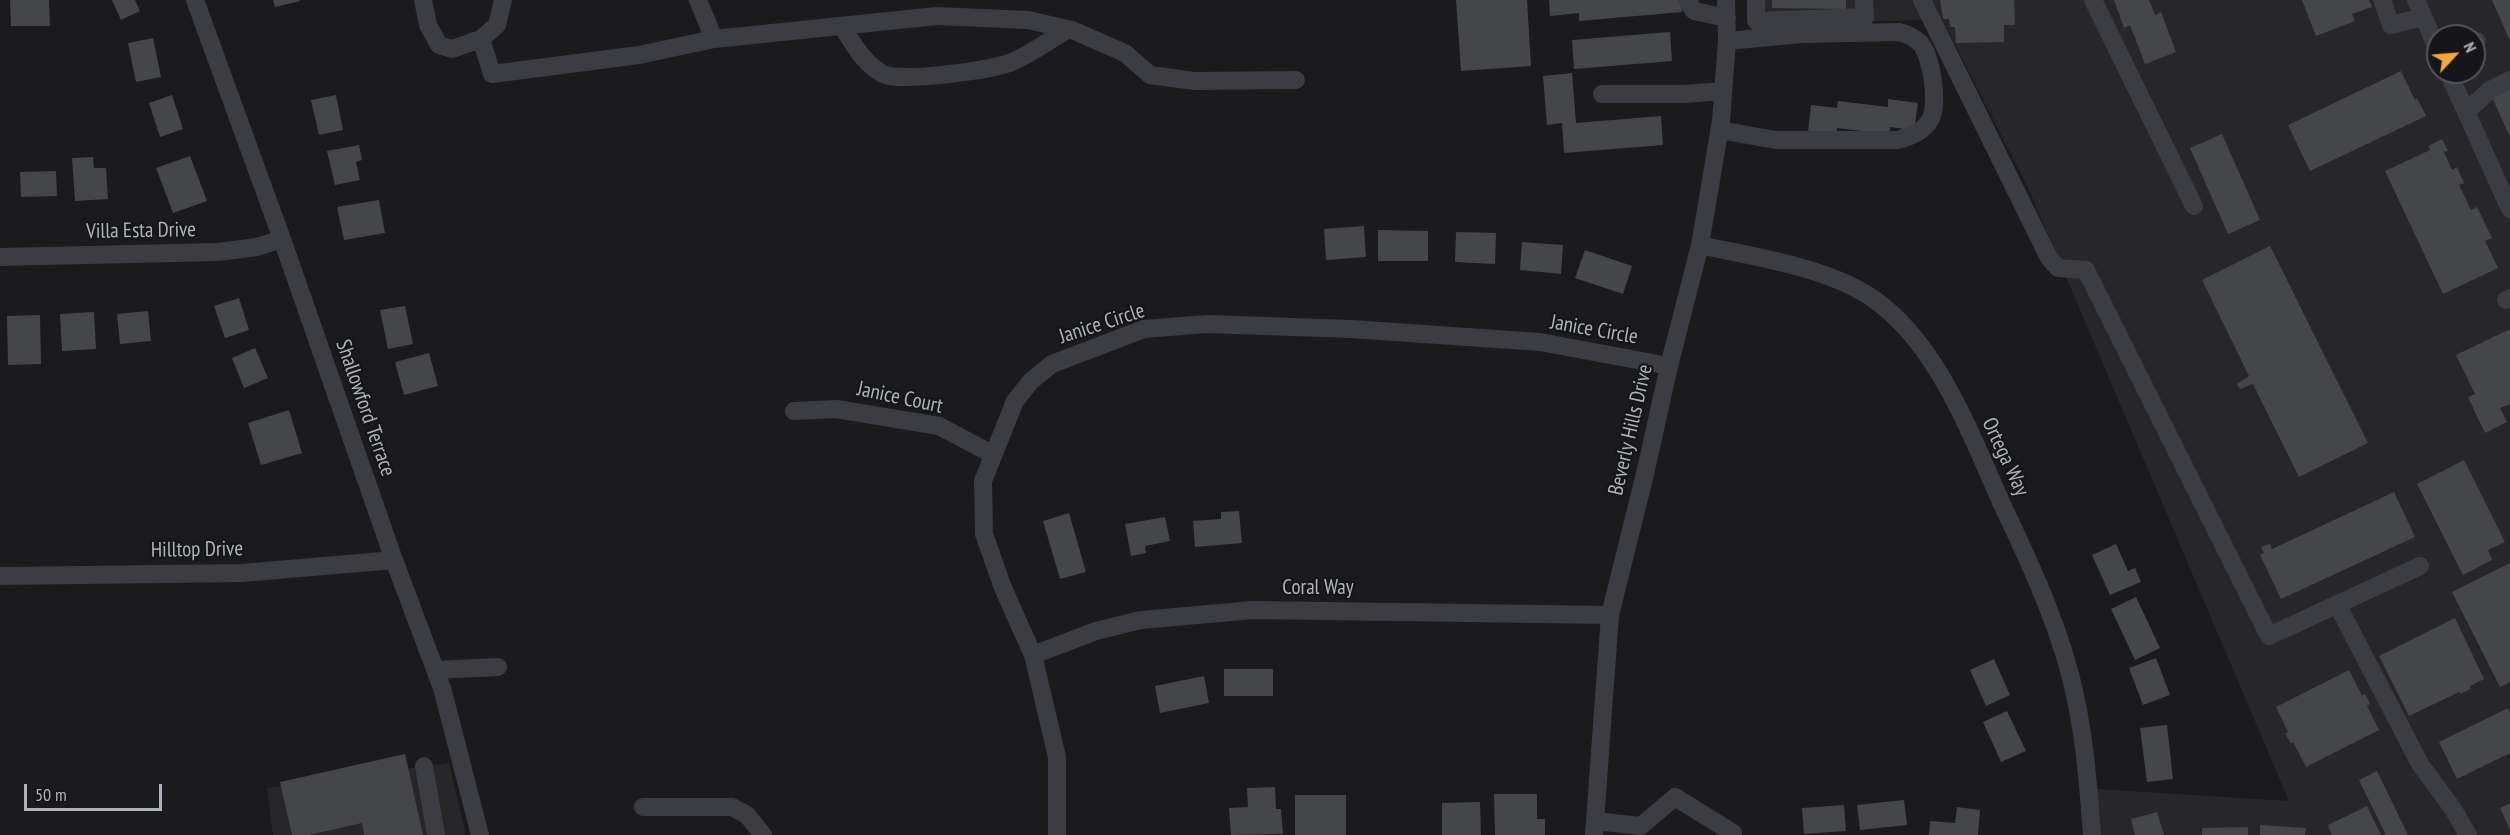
<!DOCTYPE html>
<style>
body{margin:0}
#map{position:relative;width:2510px;height:835px;overflow:hidden;background:#1b1b1d;font-family:"PT Sans Narrow",sans-serif}
canvas{display:block}
.north{position:absolute;left:2426px;top:24px;width:60px;height:60px;box-sizing:border-box;background:#161618;border:2px solid #52555a;border-radius:50%;rotate:64deg;font-size:16px;font-weight:700;line-height:24px;text-align:center;color:#adb3bc}
.north::after{content:'';display:block;margin:auto;width:21px;height:27px;background:#f3a73d;clip-path:polygon(50% 0,100% 100%,50% 72%,0 100%)}
.scale{position:absolute;left:24px;top:784px;width:138px;height:27px;box-sizing:border-box;border:3px solid #adb3bc;border-top:0;padding-left:8px;font-size:18px;line-height:21px;white-space:nowrap;color:#adb3bc;-webkit-text-stroke:4px #161618;paint-order:stroke}
</style>
<div id="map">
<canvas width="2510" height="835"></canvas>
<div class="north">N</div>
<div class="scale">50 m</div>
</div>
<script>
const c = document.querySelector('canvas').getContext('2d');
c.lineJoin = 'round';
function fillPath(path, color) {
  c.fillStyle = color;
  c.fill(path, 'evenodd');
}
function stroke(path, color, width, dash) {
  c.strokeStyle = color;
  c.lineWidth = width;
  c.lineCap = dash ? 'butt' : 'round';
  c.setLineDash(dash || []);
  c.stroke(path);
}
function drawText(font, color, halo, rows, align = 'center') {
  c.font = font + ' "PT Sans Narrow",sans-serif';
  c.lineWidth = 4.5;
  c.setLineDash([]);
  c.textBaseline = 'middle';
  c.strokeStyle = halo;
  c.fillStyle = color;
  for (const [text, x, y, turn = 0] of rows) {
    c.save();
    c.translate(x, y);
    c.rotate((+turn || 0) * Math.PI / 180);
    c.textAlign = isNaN(turn) ? turn : align;
    if (halo) c.strokeText(text, 0, 0);
    c.fillText(text, 0, 0);
    c.restore();
  }
}
fillPath(new Path2D(`
 M1752,0H2510V835H2084L2082,788L2289,801L2029,190L1942,19L1751,26ZM2438,36H2474V72H2438Z
 M449,763L466,835H273L267,788Z`), '#27272a');
fillPath(new Path2D(`
 M10,0H49L50,26H11Z
 M112,0H135L140,11L121,20Z
 M273,0H300V1L275,7Z
 M1456,0H1527L1531,66L1461,71Z
 M1549,0H1681L1682,12L1579,21V13L1550,16Z
 M1772,0H1846V9L1772,8Z
 M1940,0H2014L2015,25H2004V42L1956,43L1955,27H1950L1949,19H1943Z
 M2114,0H2149L2155,15L2161,12L2176,52L2145,64L2130,25L2124,28Z
 M2302,0H2369L2372,7L2352,14L2355,21L2316,36Z
 M2492,0H2510V41Z
 M1670,32L1672,61L1574,69L1572,40Z
 M153,38L161,77L136,82L128,43Z
 M2401,71L2415,100L2417,98L2426,116L2310,171L2288,125Z
 M1572,73L1576,123L1661,116L1663,145L1564,153L1562,123L1547,125L1543,76Z
 M2510,86V137L2491,95Z
 M172,95L183,129L160,137L149,103Z
 M336,95L343,130L319,135L311,100Z
 M1888,99L1918,103L1914,130L1890,127L1889,134L1837,128V135L1808,132L1811,105L1837,108L1838,101L1888,107Z
 M2222,134L2260,220L2228,234L2190,148Z
 M2442,139L2448,151L2444,152L2452,170L2457,167L2464,183L2459,185L2471,210L2477,207L2492,238L2485,241L2498,268L2443,294L2385,171L2430,150L2428,146Z
 M359,145L362,160L356,162L360,180L335,185L327,151Z
 M190,156L207,201L173,213L156,168Z
 M93,157L94,168H106L108,199L75,201L72,158Z
 M56,171L57,196L21,197L20,172Z
 M379,200L385,233L344,240L337,207Z
 M1364,226L1366,257L1326,260L1324,229Z
 M1378,230L1428,231V261H1378Z
 M1456,232L1496,233L1495,264L1455,262Z
 M1522,242L1563,245L1561,274L1520,270Z
 M2270,246L2368,443L2299,477L2253,384L2240,389L2237,384L2249,376L2202,280Z
 M1585,250L1632,266L1623,294L1575,278Z
 M239,298L249,330L225,338L214,306Z
 M405,306L413,344L388,349L380,310Z
 M148,311L151,341L120,344L117,314Z
 M94,312L96,349L62,351L60,314Z
 M40,315L41,364L8,365L7,316Z
 M2510,329V404L2500,408L2507,422L2485,433L2468,397L2475,394L2456,355Z
 M255,348L268,378L244,388L232,358Z
 M429,353L438,386L404,395L395,362Z
 M289,410L302,453L261,465L248,423Z
 M2464,460L2505,542L2488,550L2492,560L2463,575L2417,484Z
 M2394,492L2415,537L2281,599L2260,555L2264,553L2261,547L2270,544L2272,549Z
 M1239,511L1242,543L1195,547L1193,521L1221,519V512Z
 M1069,513L1086,572L1060,579L1043,521Z
 M1165,517L1170,541L1145,546L1146,553L1131,556L1125,524Z
 M2116,544L2128,571L2135,568L2141,582L2110,595L2092,555Z
 M2510,563V682L2500,687L2452,592Z
 M2136,597L2160,648L2135,660L2111,609Z
 M2455,618L2484,679L2470,686L2471,689L2460,694L2459,692L2409,716L2379,656Z
 M2156,658L2170,695L2143,705L2129,668Z
 M1994,659L2010,695L1986,706L1970,670Z
 M1224,669H1273V696H1224Z
 M2349,670L2362,696L2365,694L2370,704L2367,706L2379,730L2306,767L2293,742L2291,744L2285,733L2288,732L2276,707Z
 M1204,676L1209,703L1160,713L1155,686Z
 M2508,708L2510,713V753L2457,779L2439,742Z
 M2007,711L2026,751L2001,762L1983,722Z
 M2167,725L2173,779L2147,782L2140,728Z
 M405,754L423,835H364L362,823L309,835H292L280,782Z
 M2377,771L2408,835H2386L2359,780Z
 M1275,787L1276,809H1281L1283,834L1231,835L1229,808L1248,807L1247,788Z
 M1494,794H1537V819H1545V835H1495Z
 M1295,795H1346V835H1295Z
 M1904,800L1907,825L1860,830L1857,805Z
 M1480,802L1481,835H1442V803Z
 M2510,803V830L2500,808Z
 M1844,805L1846,831L1804,834L1802,808Z
 M2367,806L2381,835H2332L2328,825Z
 M1957,807L1980,810L1978,835H1929L1930,821L1955,823Z
 M2157,812L2164,835H2135L2131,819Z
 M2260,825L2306,828L2305,835H2260Z
 M2248,827V835H2202V828Z`), '#45464a');
stroke(new Path2D(`
 M195,0L282,239L394,560L442,688L480,835
 M423,0L428,25L439,45L452,49L481,39L497,25L503,0
 M698,0L714,39L937,16L1028,20L1072,30L1125,53L1150,75L1194,81L1296,80
 M1687,0L1694,11L1727,18
 M1756,0V21L1865,17L1864,0
 M1922,0L2049,258L2058,268L2086,270L2269,636L2420,566
 M2093,0L2194,206
 M2382,0L2391,25L2423,17
 M2416,0L2438,50
 M842,26C854,45 863,63 883,74C900,83 993,70 1012,62C1031,54 1050,40 1068,29
 M481,39L492,74L639,55L714,39
 M2474,41H2477
 M2448,72L2510,209
 M1602,94H1684L1723,91
 M2466,112L2490,90L2510,80
 M1719,130L1776,140H1898C1911,136 1923,132 1930,120C1939,105 1932,56 1920,43C1914,37 1906,34 1899,32L1802,34L1727,41
 M1700,245C1754,257 1827,267 1872,298C1937,342 1970,433 2001,502C2027,557 2054,614 2070,674C2084,727 2088,781 2092,835
 M0,257L218,252L257,247L282,239
 M2506,300L2510,298
 M794,411L836,409L939,426L992,454
 M0,576L242,573L394,560
 M2337,604L2420,764L2453,809L2468,835
 M1033,655L1096,631L1141,620L1253,610L1610,615
 M435,670L498,667
 M424,766L436,835
 M643,807H732L747,815L763,835
 M1595,821L1641,826L1675,797L1733,833
 M1057,835V757L1033,655L1003,588L984,534L983,481L1015,401L1031,381L1052,364L1144,329L1207,324L1351,329L1540,342L1669,366
 M1594,835L1610,615L1645,474L1669,366L1700,245L1721,121L1727,41L1726,0`), '#3c3d42', 18);
drawText('21px', '#adb3bc', '#161618', [
 ["Villa Esta Drive",141,231,-1],
 ["Janice Circle",1102,324,-18],
 ["Janice Circle",1594,330,10],
 ["Janice Court",900,398,12],
 ["Shallowford Terrace",365,408,71],
 ["Beverly Hills Drive",1631,430,-77],
 ["Ortega Way",2005,457,65],
 ["Hilltop Drive",197,550,-1],
 ["Coral Way",1318,588]
]);
</script>
